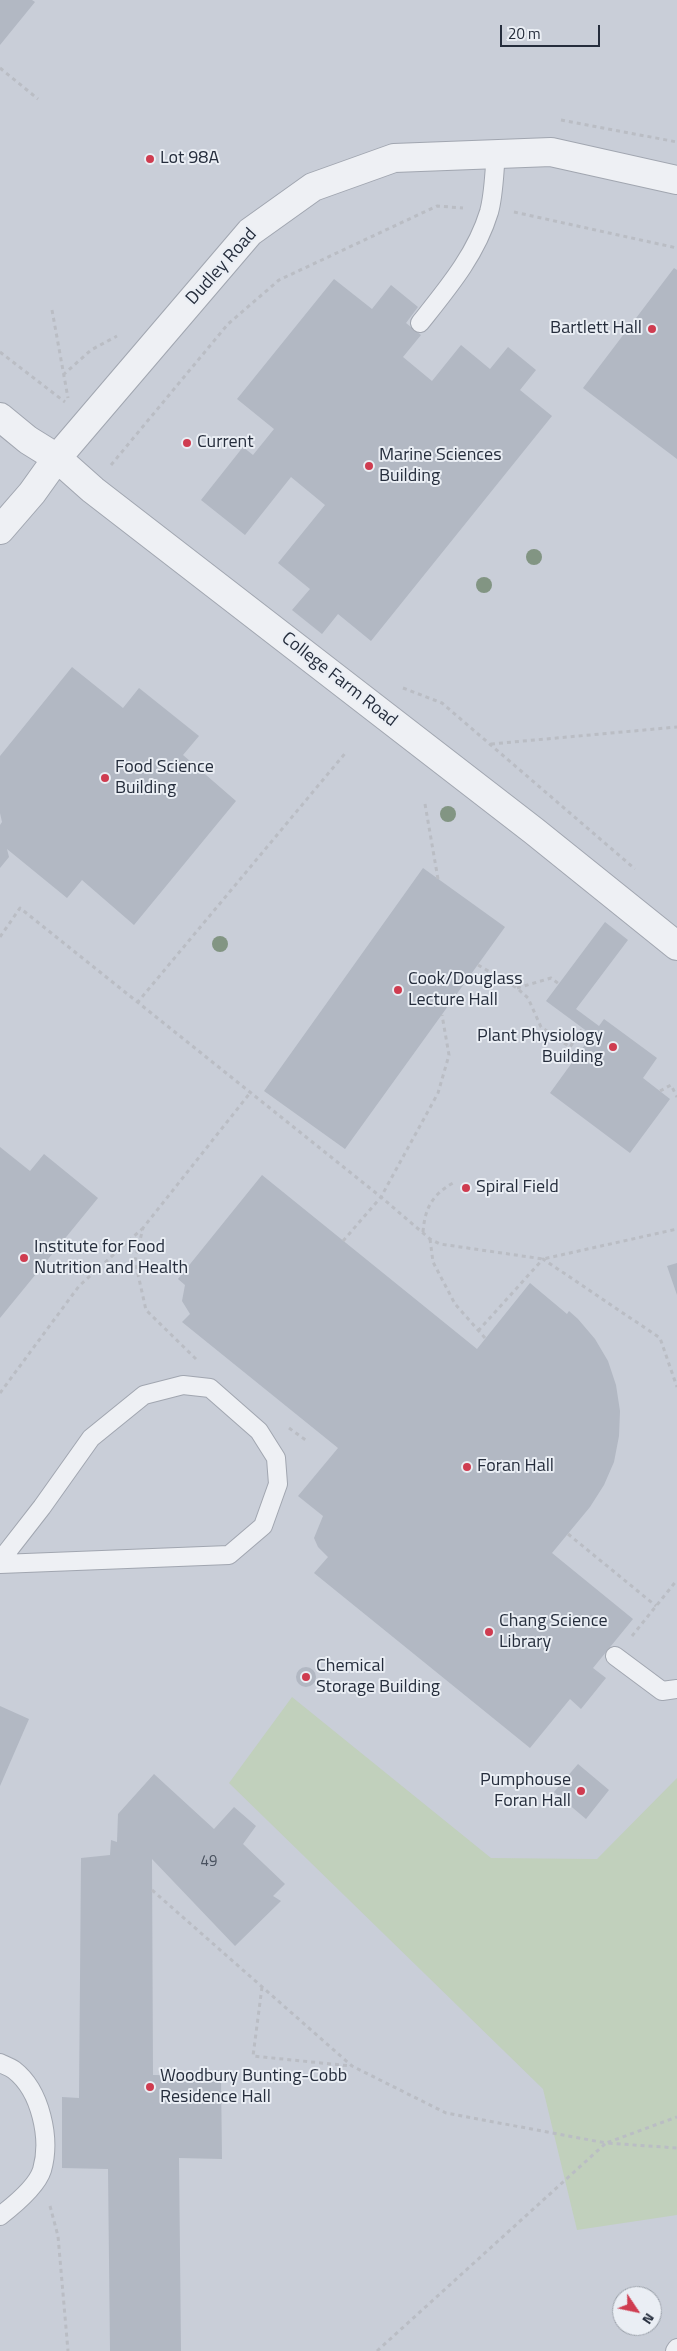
<!DOCTYPE html>
<style>
body{margin:0}
#map{position:relative;width:677px;height:2351px;overflow:hidden;background:#dbdfe6;font-family:"Titillium Web",sans-serif}
canvas{display:block}
.north{position:absolute;left:612px;top:2286px;width:50px;height:50px;box-sizing:border-box;background:#eaeef4;border:1px solid #9ba1aa;border-radius:50%;rotate:124deg;font-size:14px;font-weight:700;line-height:20px;text-align:center;color:#252d3c}
.north::after{content:'';display:block;margin:auto;width:18px;height:22px;background:#cf3c50;clip-path:polygon(50% 0,100% 100%,50% 72%,0 100%)}
.scale{position:absolute;left:500px;top:25px;width:100px;height:22px;box-sizing:border-box;border:2px solid #252d3c;border-top:0;padding-left:6px;font-size:15px;line-height:18px;white-space:nowrap;color:#252d3c;-webkit-text-stroke:4px #eaeef4;paint-order:stroke}
</style>
<div id="map">
<canvas width="677" height="2351"></canvas>
<div class="north">N</div>
<div class="scale">20 m</div>
</div>
<script>
const c = document.querySelector('canvas').getContext('2d');
c.lineJoin = 'round';
function fillPath(path, color) {
  c.fillStyle = color;
  c.fill(path, 'evenodd');
}
function stroke(path, color, width, dash) {
  c.strokeStyle = color;
  c.lineWidth = width;
  c.lineCap = dash ? 'butt' : 'round';
  c.setLineDash(dash || []);
  c.stroke(path);
}
function drawText(font, color, halo, rows, align = 'center') {
  c.font = font + ' "Titillium Web",sans-serif';
  c.lineWidth = 4;
  c.setLineDash([]);
  c.textBaseline = 'middle';
  c.strokeStyle = halo;
  c.fillStyle = color;
  for (const [text, x, y, turn = 0] of rows) {
    c.save();
    c.translate(x, y);
    c.rotate((+turn || 0) * Math.PI / 180);
    c.textAlign = isNaN(turn) ? turn : align;
    if (halo) c.strokeText(text, 0, 0);
    c.fillText(text, 0, 0);
    c.restore();
  }
}
fillPath(new Path2D(`
 M0,0H677V2351H0ZM622,2296H652V2326H622Z`), '#c9ced8');
fillPath(new Path2D(`
 M292,1697L491,1858L597,1859L677,1778V2215L577,2230L543,2089L229,1783Z`), '#c1d0bc');
fillPath(new Path2D(`
 M0,0H32L35,2L0,45Z
 M674,268L677,270V459L583,388Z
 M334,279L372,309L391,285L418,307L406,323L421,335L403,357L432,381L461,345L490,369L508,347L536,370L520,390L552,416L371,641L338,614L322,634L292,610L310,589L278,563L325,505L291,477L245,535L201,500L243,447L253,455L274,429L237,399Z
 M72,667L123,708L139,688L199,736L183,755L236,801L134,925L82,880L67,898L7,849L9,857L0,868V825L2,822L0,813V756Z
 M423,868L505,927L345,1149L264,1091Z
 M605,922L628,940L576,1009L599,1026L604,1019L657,1058L643,1078L670,1099L630,1153L550,1093L592,1035L546,1001Z
 M0,1147L30,1171L44,1154L98,1198L0,1318Z
 M262,1175L477,1349L530,1283L567,1314L569,1311L578,1319L595,1339L608,1361L616,1385L620,1411L619,1436L614,1462L604,1485L590,1507L552,1553L633,1619L593,1668L606,1678L581,1709L570,1699L530,1748L314,1573L328,1557L318,1547L314,1538L323,1516L298,1496L338,1448L182,1322L190,1314L182,1301L185,1285L178,1279Z
 M677,1263V1295L667,1266Z
 M296 1677a10 10 0 1 1 20 0a10 10 0 1 1-20 0Z
 M0,1706L29,1719L0,1786Z
 M578,1764L609,1790L586,1819L554,1792Z
 M154,1774L214,1829L234,1807L256,1826L243,1844L285,1884L273,1896L281,1901L235,1946L152,1859L153,2075L221,2076L222,2159L179,2158L181,2351H110L108,2169L62,2168V2097L79,2098L81,1858L110,1855L111,1840L117,1842L118,1814Z`), '#b2b8c3');
const service = new Path2D(`
 M420,323C447,289 476,255 489,212C494,194 494,173 496,154
 M0,1561L42,1507L91,1438L144,1395L183,1385L210,1388L259,1431L276,1458L278,1484L263,1526L229,1555L0,1564
 M615,1656L662,1691L677,1689
 M0,2063C4,2065 10,2067 14,2070C41,2091 51,2139 42,2170C37,2186 13,2206 0,2216
 M675,2351L677,2348`);
const minor = new Path2D(`
 M0,417L28,440L57,458L93,490L534,831L677,946
 M0,530L32,493L57,458L250,232L313,187L394,158L551,152L677,180`);
stroke(service, '#a1a6b0', 20);
stroke(minor, '#a1a6b0', 30);
stroke(new Path2D(`
 M0,68L38,99
 M561,120L677,142
 M514,212L677,248
 M52,310L68,398
 M0,352L65,402
 M63,375L91,350L117,336
 M111,465L228,324L279,280L437,206L463,208
 M403,688L442,703L635,869
 M491,744L677,727
 M425,804L438,879
 M0,937L20,908L381,1197L430,1239L440,1244L543,1259L677,1229
 M478,965L517,988L528,998L541,1027L570,1047L582,1029
 M517,988L551,978L559,984
 M137,1003L347,751
 M660,1091L671,1085L677,1097
 M423,1232C425,1208 432,1195 453,1183
 M430,1239L433,1262L455,1304L485,1338
 M343,1241L381,1197L438,1093L449,1055L442,1015
 M478,1331L543,1259L660,1338L677,1387
 M196,1359L146,1310L135,1261L143,1228L250,1093
 M0,1393L79,1286L143,1228
 M289,1428L307,1441
 M568,1534L656,1606
 M632,1636L677,1580
 M152,1890L352,2066L446,2113L606,2143L677,2117
 M262,1987L253,2056L351,2066
 M50,2206L58,2236L68,2351
 M377,2351L606,2143L677,2148`), '#babdc4', 3, [4, 4]);
stroke(service, '#eef0f4', 18);
stroke(minor, '#eef0f4', 28);
c.fillStyle = '#829583';
for (const [x, y] of [
 [534,557],
 [484,585],
 [448,814],
 [220,944]
]) {
  c.beginPath();
  c.arc(x, y, 8, 0, 2 * Math.PI);
  c.fill();
}
for (const [x, y, r, color] of [
 [150,159,5,"#cf3c50"],
 [652,329,5,"#cf3c50"],
 [187,443,5,"#cf3c50"],
 [369,466,5,"#cf3c50"],
 [105,778,5,"#cf3c50"],
 [398,990,5,"#cf3c50"],
 [613,1047,5,"#cf3c50"],
 [466,1188,5,"#cf3c50"],
 [24,1258,5,"#cf3c50"],
 [467,1467,5,"#cf3c50"],
 [489,1632,5,"#cf3c50"],
 [306,1677,5,"#cf3c50"],
 [581,1791,5,"#cf3c50"],
 [150,2087,5,"#cf3c50"]
]) {
  const dot = new Path2D();
  dot.arc(x, y, r, 0, 2 * Math.PI);
  c.fillStyle = color;
  c.fill(dot);
  stroke(dot, '#eaeef4', 2);
}
drawText('15px', '#48505e', null, [
 ["49",209,1862]
]);
drawText('18px', '#252d3c', '#eaeef4', [
 ["Lot 98A",160,159],
 ["Bartlett Hall",642,329,"right"],
 ["Current",197,443],
 ["Marine Sciences",379,456],
 ["Building",379,477],
 ["Food Science",115,768],
 ["Building",115,789],
 ["Cook/Douglass",408,980],
 ["Lecture Hall",408,1001],
 ["Plant Physiology",603,1037,"right"],
 ["Building",603,1058,"right"],
 ["Spiral Field",476,1188],
 ["Institute for Food",34,1248],
 ["Nutrition and Health",34,1269],
 ["Foran Hall",477,1467],
 ["Chang Science",499,1622],
 ["Library",499,1643],
 ["Chemical",316,1667],
 ["Storage Building",316,1688],
 ["Pumphouse",571,1781,"right"],
 ["Foran Hall",571,1802,"right"],
 ["Woodbury Bunting-Cobb",160,2077],
 ["Residence Hall",160,2098]
], 'left');
drawText('18px', '#252d3c', '#eaeef4', [
 ["Dudley Road",222,267,-48],
 ["College Farm Road",339,680,38]
]);
</script>
